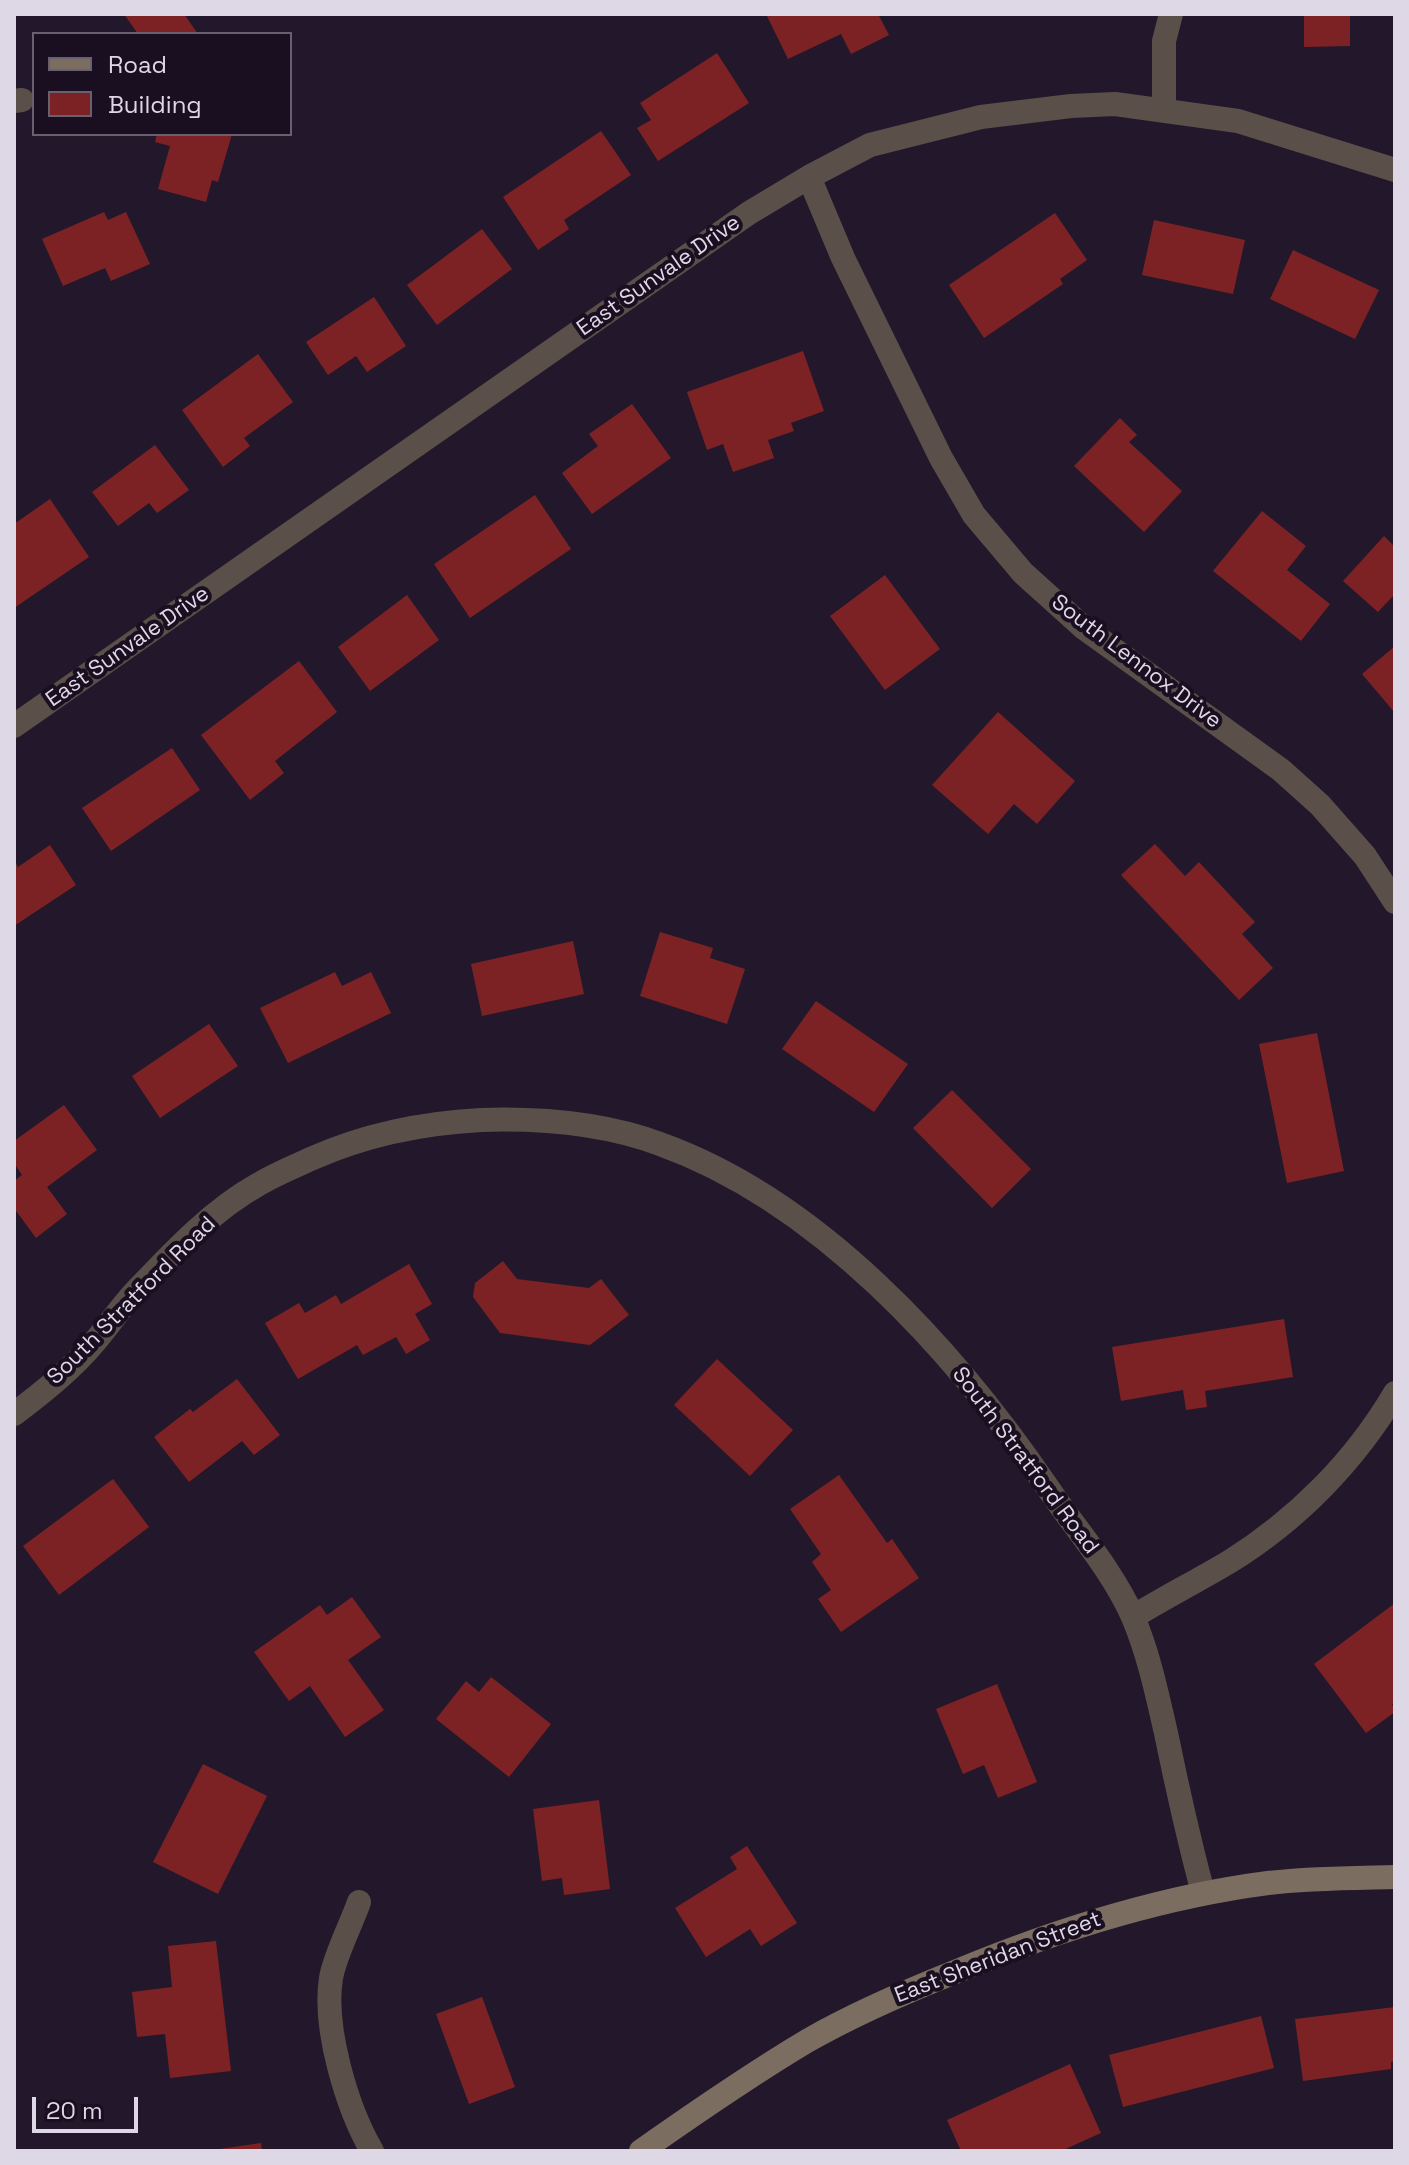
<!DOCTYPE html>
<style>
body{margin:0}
#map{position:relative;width:1409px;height:2165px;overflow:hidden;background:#23182b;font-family:"Space Grotesk",sans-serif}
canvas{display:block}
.frame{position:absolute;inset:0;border:16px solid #ded7e5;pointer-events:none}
.legend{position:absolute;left:32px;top:32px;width:260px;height:104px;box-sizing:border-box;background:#190f21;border:2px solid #685f6f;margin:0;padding:10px 14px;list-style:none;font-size:24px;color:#ded7e5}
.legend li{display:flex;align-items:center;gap:16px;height:40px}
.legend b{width:40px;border:2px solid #685f6f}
.scale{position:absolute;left:32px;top:2097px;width:106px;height:36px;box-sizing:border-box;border:4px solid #ded7e5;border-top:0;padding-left:10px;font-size:24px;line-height:28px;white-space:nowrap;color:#ded7e5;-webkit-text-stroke:6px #190f21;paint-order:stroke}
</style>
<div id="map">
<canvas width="1409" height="2165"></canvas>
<div class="frame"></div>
<ul class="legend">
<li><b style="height:10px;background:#7c6d61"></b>Road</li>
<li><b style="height:22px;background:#7d2224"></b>Building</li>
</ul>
<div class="scale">20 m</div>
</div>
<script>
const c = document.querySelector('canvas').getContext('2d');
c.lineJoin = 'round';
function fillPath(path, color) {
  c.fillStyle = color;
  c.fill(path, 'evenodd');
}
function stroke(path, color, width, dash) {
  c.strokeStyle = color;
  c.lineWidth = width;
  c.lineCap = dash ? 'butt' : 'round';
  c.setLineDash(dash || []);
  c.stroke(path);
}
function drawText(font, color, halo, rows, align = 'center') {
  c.font = font + ' "Space Grotesk",sans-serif';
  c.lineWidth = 8;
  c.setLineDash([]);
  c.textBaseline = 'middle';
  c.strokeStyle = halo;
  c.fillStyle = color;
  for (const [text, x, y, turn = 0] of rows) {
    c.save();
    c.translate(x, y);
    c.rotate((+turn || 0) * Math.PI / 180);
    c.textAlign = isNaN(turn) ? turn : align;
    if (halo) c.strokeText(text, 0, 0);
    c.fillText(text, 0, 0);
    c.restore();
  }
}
fillPath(new Path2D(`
 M124,14H184L198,34H138Z
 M766,14H878L889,35L851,54L841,34L788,59Z
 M1304,14H1350V46L1304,47Z
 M717,53L749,103L658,161L637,128L651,120L640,103Z
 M601,131L631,175L564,220L569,229L538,250L503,197Z
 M157,134H232L218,182L212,180L206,202L158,189L170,146L155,142Z
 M104,212L108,220L126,212L150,264L111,281L105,268L63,286L42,239Z
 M1055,213L1087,260L1060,279L1063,284L984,338L949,285Z
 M1154,220L1245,240L1233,294L1142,275Z
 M482,229L512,269L437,325L407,285Z
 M1293,250L1379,290L1355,339L1270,299Z
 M374,297L406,346L367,372L356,356L328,375L306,342Z
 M803,351L824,411L791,423L794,431L768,440L774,458L733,472L723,444L707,450L687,392Z
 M258,354L293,402L244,438L250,446L223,467L182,410Z
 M632,404L671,458L592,514L562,473L598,446L589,434Z
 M1120,418L1137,435L1129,442L1182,491L1144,532L1074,466Z
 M155,445L189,490L157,513L149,503L118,526L92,492Z
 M535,495L571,549L470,618L434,564Z
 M50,499L89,557L14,608V524Z
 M1262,511L1306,546L1287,570L1330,604L1301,641L1213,571Z
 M1384,536L1395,547V594L1378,612L1343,581Z
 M885,575L940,649L885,690L830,616Z
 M407,595L439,640L370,691L338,647Z
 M1395,646V713L1362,674Z
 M299,661L337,712L275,761L284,773L250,800L201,735Z
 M998,712L1075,781L1037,824L1014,804L988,834L932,785Z
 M172,748L200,790L111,851L82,808Z
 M1155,844L1185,876L1199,862L1255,922L1242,934L1273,968L1239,1000L1121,875Z
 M50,845L76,885L14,926V860L18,867Z
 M660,932L713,948L710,958L745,969L727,1024L640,996Z
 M573,941L584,994L482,1016L471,964Z
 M335,972L342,986L371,972L391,1013L288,1063L260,1008Z
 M816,1001L908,1064L874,1112L782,1049Z
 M209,1024L238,1066L160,1118L132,1076Z
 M1317,1033L1344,1171L1287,1183L1259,1044Z
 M952,1090L1031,1169L992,1208L913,1128Z
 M64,1105L97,1150L47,1187L67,1214L36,1238L14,1208V1181L22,1175L14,1163V1141Z
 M503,1261L517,1279L589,1288L601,1279L629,1315L590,1345L500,1333L473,1297L475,1283Z
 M409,1264L432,1304L415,1314L430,1340L406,1354L396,1337L363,1355L357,1345L298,1379L265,1323L299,1303L305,1313L336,1295L341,1304Z
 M1284,1319L1293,1377L1205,1391L1207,1407L1186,1410L1183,1390L1121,1401L1112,1347Z
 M717,1359L793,1430L750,1476L674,1405Z
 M237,1379L280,1435L254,1455L242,1441L189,1482L154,1437L190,1409L193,1412Z
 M839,1475L887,1543L892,1539L919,1578L841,1632L818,1599L831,1590L812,1562L821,1554L790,1509Z
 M113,1479L149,1527L59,1595L23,1546Z
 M352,1597L381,1637L348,1660L384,1710L345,1737L310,1686L289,1701L254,1652L320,1605L327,1615Z
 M1395,1603V1702L1392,1704L1395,1712L1366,1733L1314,1664Z
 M491,1677L551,1724L509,1777L436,1719L466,1681L479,1692Z
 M997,1684L1037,1782L998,1798L984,1765L963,1774L936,1709Z
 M203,1764L267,1796L218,1894L153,1862Z
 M599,1800L610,1889L564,1895L562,1878L542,1881L533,1809Z
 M747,1846L797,1923L761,1946L750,1929L706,1957L675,1908L737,1869L730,1857Z
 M216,1941L231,2071L170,2078L165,2034L137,2037L132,1992L172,1987L168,1946Z
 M482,1997L515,2087L469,2104L436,2014Z
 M1395,2007V2061L1391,2062V2069L1303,2081L1295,2019Z
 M1261,2016L1274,2068L1123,2107L1109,2055Z
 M1070,2064L1101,2133L1061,2151H961L947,2120Z
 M261,2143L262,2151H221L220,2149Z`), '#7d2224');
stroke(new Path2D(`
 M14,101L22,100
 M1164,109V41L1171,14
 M809,177L843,258L941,458L974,515L1023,573L1084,628L1281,770L1320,805L1365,856L1395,902
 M14,726L749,213L809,177L870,145L981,117L1071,106L1115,104L1238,121L1395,170
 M14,1414C41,1394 70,1371 92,1345C107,1328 120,1308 135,1292C172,1253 212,1210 259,1184C276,1174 295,1166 313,1158C365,1135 424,1123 481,1120C541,1118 603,1123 660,1144C819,1201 954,1350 1048,1488C1077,1531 1112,1570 1133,1617C1149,1655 1157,1694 1166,1733C1177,1787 1189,1840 1203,1893
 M1133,1617C1164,1598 1197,1581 1229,1562C1297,1520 1355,1461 1395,1393
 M359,1902C351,1925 335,1955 331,1978C323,2028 347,2108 372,2151`), '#5a5049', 24);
stroke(new Path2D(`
 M641,2151C695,2113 750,2075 807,2041C854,2014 905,1992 955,1972C1056,1930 1160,1897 1268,1883C1310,1878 1353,1878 1395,1877`), '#7c6d61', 24);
drawText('22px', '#ded7e5', '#190f21', [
 ["East Sunvale Drive",659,276,-35],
 ["East Sunvale Drive",128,647,-35],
 ["South Lennox Drive",1136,662,37],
 ["South Stratford Road",132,1301,-45],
 ["South Stratford Road",1025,1461,53],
 ["East Sheridan Street",998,1958,-21]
]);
</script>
